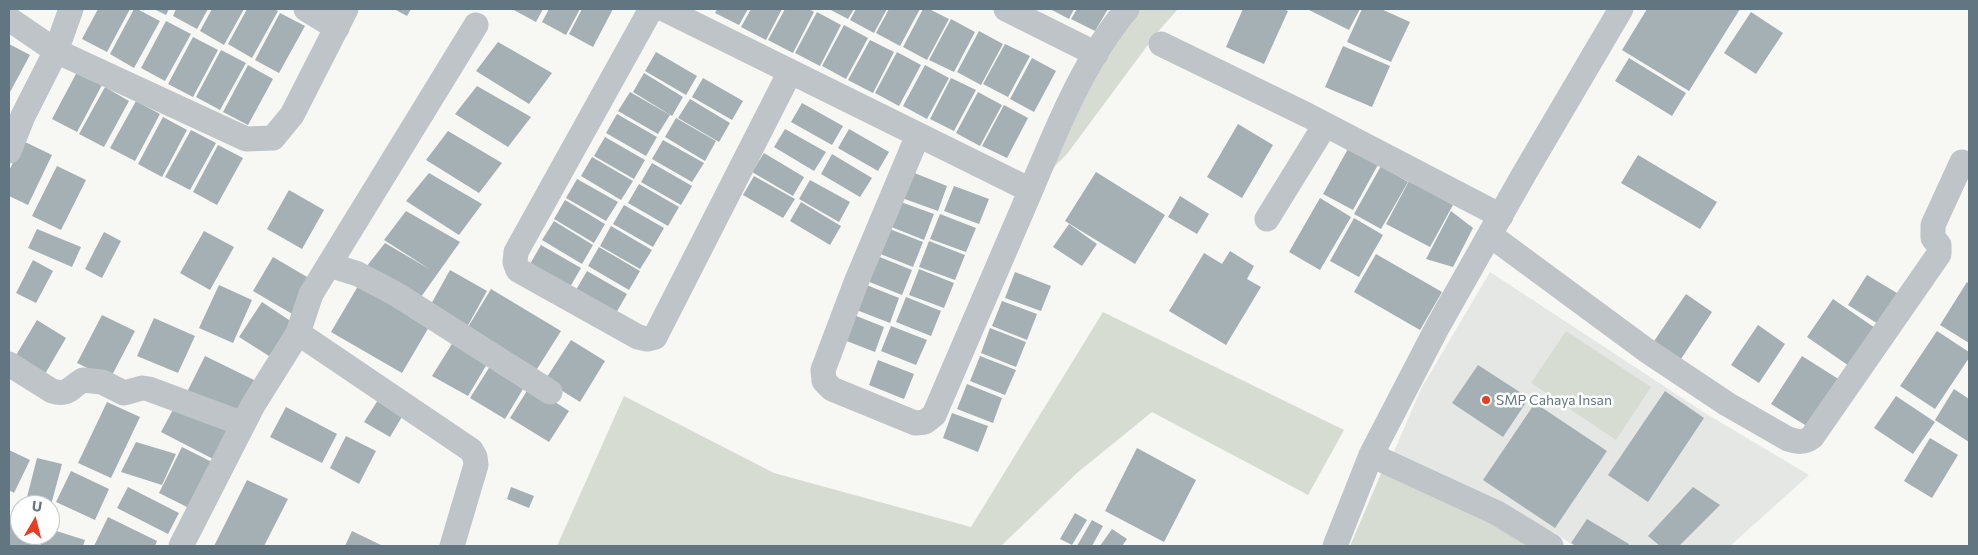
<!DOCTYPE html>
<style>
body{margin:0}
#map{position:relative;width:1978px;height:555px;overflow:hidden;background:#f7f7f4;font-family:Commissioner,sans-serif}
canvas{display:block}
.frame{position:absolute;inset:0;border:10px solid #617680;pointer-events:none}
.north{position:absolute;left:10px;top:495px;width:50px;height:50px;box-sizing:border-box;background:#fff;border:1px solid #c0c8cc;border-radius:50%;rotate:8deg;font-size:14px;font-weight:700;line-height:20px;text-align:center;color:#617680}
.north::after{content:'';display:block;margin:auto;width:18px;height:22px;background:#e83c23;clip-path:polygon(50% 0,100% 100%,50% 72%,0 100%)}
</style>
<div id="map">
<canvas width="1978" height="555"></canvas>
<div class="frame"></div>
<div class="north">U</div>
</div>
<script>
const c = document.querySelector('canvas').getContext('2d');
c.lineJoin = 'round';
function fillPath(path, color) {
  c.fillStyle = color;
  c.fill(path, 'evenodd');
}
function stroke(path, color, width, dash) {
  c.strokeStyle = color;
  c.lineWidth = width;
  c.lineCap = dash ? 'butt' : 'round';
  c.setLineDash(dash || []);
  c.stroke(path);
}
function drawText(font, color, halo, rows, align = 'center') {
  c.font = font + ' Commissioner,sans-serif';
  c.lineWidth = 5;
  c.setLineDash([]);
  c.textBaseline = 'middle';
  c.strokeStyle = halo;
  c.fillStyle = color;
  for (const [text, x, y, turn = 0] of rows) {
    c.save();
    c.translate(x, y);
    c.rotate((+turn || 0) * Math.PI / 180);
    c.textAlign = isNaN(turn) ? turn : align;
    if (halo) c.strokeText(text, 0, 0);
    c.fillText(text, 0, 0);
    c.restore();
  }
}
fillPath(new Path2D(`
 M1490,272L1705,413L1809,475L1730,546H1574L1555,533L1494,506L1392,456L1422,387Z`), '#e5e7e5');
fillPath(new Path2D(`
 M1127,9H1178L1156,34L1067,154L1031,190Z
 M1103,312L1344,430L1308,495L1152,412L1077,473L1001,546H557L624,396L774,473L971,527Z
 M1566,331L1651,387L1616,440L1531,383Z
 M1383,469L1545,546H1350Z`), '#d7dcd3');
fillPath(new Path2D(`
 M98,9H130L107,52L82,39Z
 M134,9H137L160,21L134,68L110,54Z
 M154,9H169L166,15Z
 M176,9H208L197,29L173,16Z
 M212,9H244L224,45L200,31Z
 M247,9H274L278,11L252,58L228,44Z
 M394,9H411L407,16Z
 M512,9H543L536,22Z
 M549,9H580L566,35L542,22Z
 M582,9H613L593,47L569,34Z
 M717,9H748L739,25L715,13Z
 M751,9H782L766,40L741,27Z
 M785,9H809L814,12L793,53L768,40Z
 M829,9H854L848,19Z
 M856,9H887L874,33L850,20Z
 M889,9H920L900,46L876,33Z
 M923,9H929L949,19L927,60L903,47Z
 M1050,9H1074L1069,19Z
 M1077,9H1108L1095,31L1071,19Z
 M1243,9H1284L1288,11L1264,64L1226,47Z
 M1307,9H1360L1349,30Z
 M1362,9H1381L1410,22L1391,62L1347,42Z
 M1647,9H1740L1689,91L1622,50Z
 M817,12L841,25L820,66L795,53Z
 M1751,12L1783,33L1756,74L1724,53Z
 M280,13L305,26L279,73L255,60Z
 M951,19L975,32L954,72L929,60Z
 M166,21L191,34L165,81L141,68Z
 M844,25L868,38L846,79L822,66Z
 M979,31L1003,44L981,85L957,72Z
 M193,37L218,50L193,97L168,84Z
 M870,40L894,52L873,93L848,80Z
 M498,42L552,73L529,104L476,71Z
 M9,44L30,55L9,94Z
 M1005,44L1030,56L1008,97L983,84Z
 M1343,46L1390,66L1372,107L1325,87Z
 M221,50L246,63L220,110L196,97Z
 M656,52L697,76L686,95L645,71Z
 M897,52L921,65L899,106L875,93Z
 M1032,58L1056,71L1034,112L1010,99Z
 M1629,58L1686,93L1672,116L1615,81Z
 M248,65L273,79L248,125L223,112Z
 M925,65L949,78L927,119L903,106Z
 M77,72L102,85L77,132L52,119Z
 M644,73L683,97L672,116L633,92Z
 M703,78L743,101L732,120L692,97Z
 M951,78L976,90L954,131L930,119Z
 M477,86L531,117L508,147L455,114Z
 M105,87L129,101L104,147L79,134Z
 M630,92L670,115L658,134L618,111Z
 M978,92L1002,105L980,146L956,133Z
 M690,99L730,123L719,142L678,118Z
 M136,101L160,114L135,161L110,148Z
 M802,103L843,126L832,145L791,122Z
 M1004,105L1028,118L1007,158L982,146Z
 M617,114L657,137L646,156L606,133Z
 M163,117L187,130L162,177L138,164Z
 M676,118L716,141L705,161L665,137Z
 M1238,124L1273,145L1242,198L1207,177Z
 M785,129L826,152L814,171L774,147Z
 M849,129L889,152L878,171L838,148Z
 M191,130L216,143L190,190L165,177Z
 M448,131L502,163L479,193L426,160Z
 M605,137L645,160L634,179L594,156Z
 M663,140L704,163L692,182L652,159Z
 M23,141L52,155L28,205L9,196V171Z
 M218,145L243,158L217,205L193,192Z
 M1349,147L1379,163L1353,210L1323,194Z
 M764,153L804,177L793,196L752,172Z
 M832,154L872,178L860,197L821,174Z
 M1638,155L1717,202L1700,229L1621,183Z
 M592,157L633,181L621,200L581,176Z
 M652,163L692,186L681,205L641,182Z
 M57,166L86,180L61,230L32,216Z
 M1381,166L1408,182L1381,229L1354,214Z
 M912,172L947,186L938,211L902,198Z
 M1096,172L1165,215L1135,264L1065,221Z
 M429,173L482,204L459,235L406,201Z
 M754,176L795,199L783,218L743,195Z
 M577,179L618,202L606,221L566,198Z
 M810,180L850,202L839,222L799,199Z
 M1409,181L1453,205L1430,247L1386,224Z
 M639,184L679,207L668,226L628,203Z
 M954,186L989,199L979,224L944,211Z
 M289,190L324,210L302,249L267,229Z
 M1180,196L1209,214L1197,234L1168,217Z
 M1320,198L1351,217L1320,270L1289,252Z
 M565,200L605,224L594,243L554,219Z
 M898,201L934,214L924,240L889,226Z
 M801,202L841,226L830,245L790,221Z
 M624,205L664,228L653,247L613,224Z
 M406,211L460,242L416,304L363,271L385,243L431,270L384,240Z
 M1451,211L1473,228L1453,267L1426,259Z
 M940,214L976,228L966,252L930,239Z
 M1354,218L1383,235L1359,277L1330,261Z
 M554,221L593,245L582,264L542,240Z
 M1069,224L1097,244L1082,266L1053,247Z
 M611,226L652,250L640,269L600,246Z
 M887,228L923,242L913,267L878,253Z
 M37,229L81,247L72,267L28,248Z
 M204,231L234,247L210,290L180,273Z
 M104,232L121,241L102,278L85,269Z
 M929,241L965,255L955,280L919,267Z
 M541,245L581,268L570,287L530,264Z
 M599,247L640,271L629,290L588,266Z
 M1230,251L1254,266L1247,279L1261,287L1226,345L1169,311L1204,253L1222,264Z
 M1376,254L1442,292L1420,330L1354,292Z
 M877,256L912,270L902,295L867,281Z
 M273,257L314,281L294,315L253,291Z
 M33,260L53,271L36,303L16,293Z
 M919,269L954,283L944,308L909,295Z
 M450,270L487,291L467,327L430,306Z
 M587,271L627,294L616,313L576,290Z
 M1015,272L1051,286L1041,311L1005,298Z
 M1867,275L1902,296L1883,327L1848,305Z
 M1967,282L1969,284V343L1940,325Z
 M864,284L899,298L890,323L854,309Z
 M219,285L252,300L233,343L199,328Z
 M358,286L429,327L402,373L331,332Z
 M491,289L561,331L537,369L468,327Z
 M1686,294L1712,312L1677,365L1650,347Z
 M906,297L941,311L931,336L896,322Z
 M1833,299L1878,330L1852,368L1807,337Z
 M1002,301L1037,314L1027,340L992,326Z
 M262,302L298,326L277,361L239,337Z
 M849,313L884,327L875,352L839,338Z
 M102,315L135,331L110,379L77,363Z
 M154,318L195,336L178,373L137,356Z
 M37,320L66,338L42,379L12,362Z
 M1758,325L1785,344L1759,383L1731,365Z
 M891,326L927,340L916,365L881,351Z
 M990,328L1026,342L1016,367L981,353Z
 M1937,331L1969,352V358L1935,409L1900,386Z
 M455,339L490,359L468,396L432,376Z
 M571,340L605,361L580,402L545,380Z
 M205,356L254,380L236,416L187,392Z
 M980,356L1016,370L1005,395L970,381Z
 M1802,356L1840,380L1810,428L1771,404Z
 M878,360L914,374L904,399L869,385Z
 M492,363L526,384L505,419L470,398Z
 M1478,365L1529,398L1503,437L1452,403Z
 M967,384L1002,398L993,423L957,409Z
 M530,386L569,411L549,442L510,418Z
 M1954,389L1969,399V442L1935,420Z
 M1665,391L1704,418L1648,502L1608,475Z
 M1896,396L1935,422L1913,454L1874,428Z
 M378,400L403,415L390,437L364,422Z
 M107,402L140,417L111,478L78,463Z
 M1535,403L1607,451L1555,528L1483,480Z
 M176,404L232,432L217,461L161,432Z
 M286,407L337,434L322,463L270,437Z
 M952,413L988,426L978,452L943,438Z
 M346,436L376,451L359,484L330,468Z
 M1930,438L1958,455L1932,498L1904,481Z
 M136,442L176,454L162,485L121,472Z
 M182,447L218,465L195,511L159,493Z
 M1137,448L1196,480L1164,542L1105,511Z
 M9,450L30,460L14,493L9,490Z
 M37,458L62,464L51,505H25Z
 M71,471L109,489L95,520L56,502Z
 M247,480L288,499L264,546H214Z
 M128,487L179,513L168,534L117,508Z
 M511,487L534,496L529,508L507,499Z
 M1693,487L1720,505L1679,546H1660L1648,536Z
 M1075,513L1087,520L1072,545L1060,539Z
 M9,516L20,520V535H39L35,546H9Z
 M108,517L157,541L155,546H94Z
 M1587,519L1629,544L1628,546H1576L1571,543Z
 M1092,520L1103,526L1092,546H1077Z
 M50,529L85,540L83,546H40L44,535H50Z
 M1112,529L1127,539L1122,546H1100Z
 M352,531L383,546H345Z`), '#a4b0b4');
stroke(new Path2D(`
 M306,9L337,28
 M651,9L516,252L515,262L518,270L638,337L647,339L655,337L790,72
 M664,9L1030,190
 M1006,9L1096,54
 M9,19L56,51L246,139L273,138L292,115L346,9
 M1161,44L1307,115L1501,216
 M918,135L857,280L823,370L824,381L832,389L915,423L925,422L934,415C965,343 996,271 1027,199C1055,134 1081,64 1127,9
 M9,151L23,116L56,51L71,9
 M1267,219L1325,125
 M1490,235L1646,350L1727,404L1788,439C1798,442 1804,443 1812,437L1939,254V245L1933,238V225L1962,162
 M330,265L358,274L396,294L550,392
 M298,333L471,450L475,457L476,465L452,546
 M9,364L52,391C70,396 70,387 83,380L102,382L124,393L142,388L149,389L243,424
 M1371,455L1497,513L1551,546
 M181,546L253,405L298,333L311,294L476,25
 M1335,546L1371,455L1438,326L1524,174L1621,9`), '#bec4c7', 25);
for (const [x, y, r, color] of [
 [1486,400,5,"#e83c23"]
]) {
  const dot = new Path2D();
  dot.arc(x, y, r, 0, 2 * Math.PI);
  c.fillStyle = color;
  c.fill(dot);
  stroke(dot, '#fff', 2);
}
drawText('14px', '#617680', '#fff', [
 ["SMP Cahaya Insan",1496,400]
], 'left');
</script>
